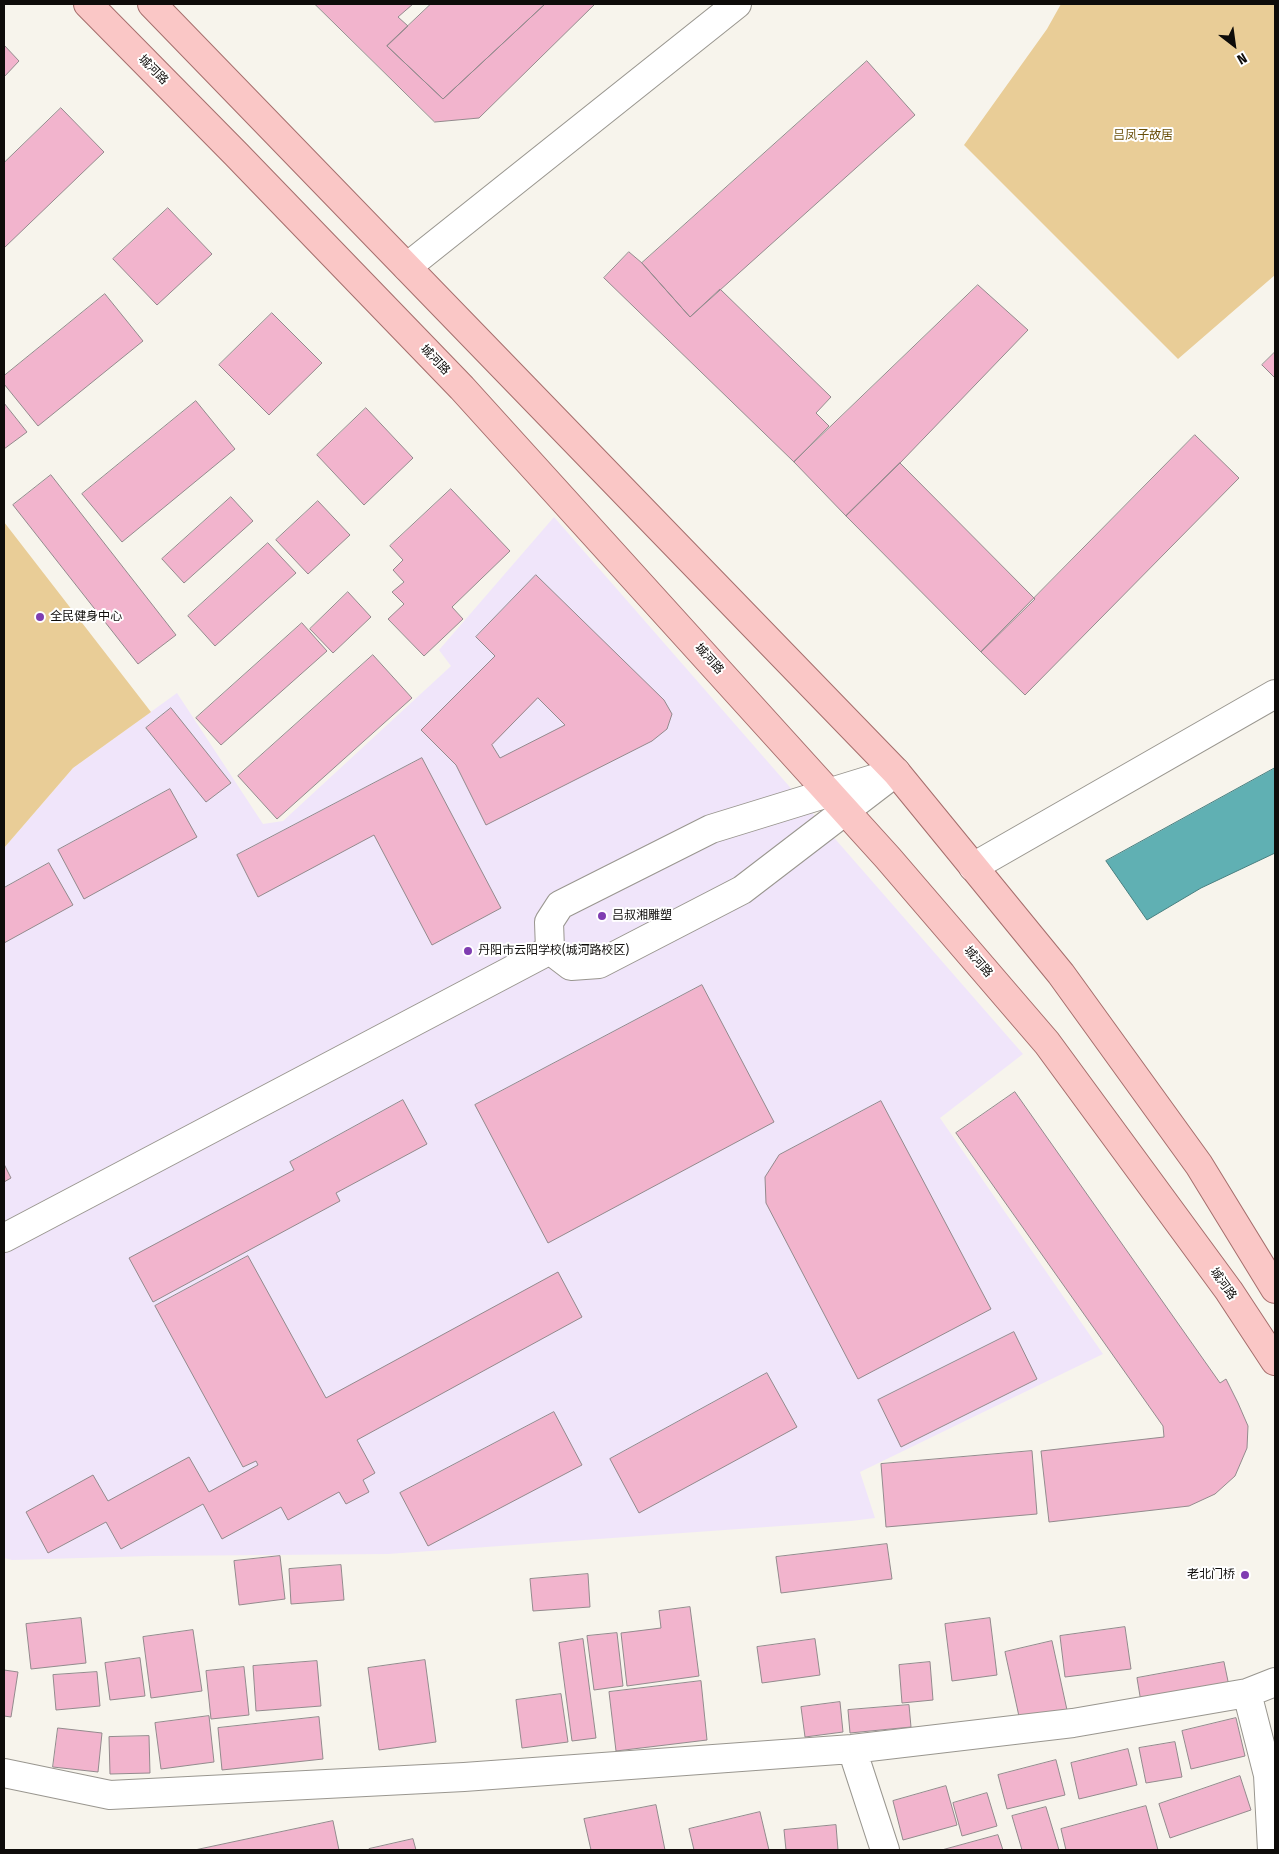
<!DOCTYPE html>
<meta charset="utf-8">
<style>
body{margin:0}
#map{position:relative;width:1279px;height:1854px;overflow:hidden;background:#f7f4ec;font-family:"Fira Sans Condensed",sans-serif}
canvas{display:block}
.frame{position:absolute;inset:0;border:5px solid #0e0c0a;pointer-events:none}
.north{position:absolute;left:1209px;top:20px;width:50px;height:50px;-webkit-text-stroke:4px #fff;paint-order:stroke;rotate:150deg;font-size:14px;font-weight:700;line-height:20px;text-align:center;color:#0e0c0a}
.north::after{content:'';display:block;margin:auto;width:18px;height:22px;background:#0e0c0a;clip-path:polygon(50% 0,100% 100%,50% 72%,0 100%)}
</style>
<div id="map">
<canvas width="1279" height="1854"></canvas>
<div class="frame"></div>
<div class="north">N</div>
</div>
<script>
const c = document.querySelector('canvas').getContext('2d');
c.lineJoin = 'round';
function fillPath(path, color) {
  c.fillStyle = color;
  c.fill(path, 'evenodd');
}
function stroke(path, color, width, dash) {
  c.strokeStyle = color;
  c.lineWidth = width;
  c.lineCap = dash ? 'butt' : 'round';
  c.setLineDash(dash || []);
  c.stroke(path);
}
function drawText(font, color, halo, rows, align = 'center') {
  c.font = font + ' "Fira Sans Condensed","Noto Sans SC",sans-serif';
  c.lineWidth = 4;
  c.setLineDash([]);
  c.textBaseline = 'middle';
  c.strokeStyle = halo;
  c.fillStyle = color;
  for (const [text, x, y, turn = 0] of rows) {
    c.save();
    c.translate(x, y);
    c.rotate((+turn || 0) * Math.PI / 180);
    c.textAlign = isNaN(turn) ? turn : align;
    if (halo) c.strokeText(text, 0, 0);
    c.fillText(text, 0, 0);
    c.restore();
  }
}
fillPath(new Path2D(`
 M554,517L1023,1054L940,1118L1103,1354L860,1472L875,1518L851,1521L388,1554L151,1556L12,1560L4,1558V848L73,768L177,693L263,824L283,821L451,666L439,650Z`), '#f0e5fa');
fillPath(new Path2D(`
 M1061,4H1275V275L1178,359L964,145L1047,29Z
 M4,522L151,712L73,768L4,848Z`), '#e9cd97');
const water = new Path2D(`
 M1275,768V853L1201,888L1147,920L1106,861Z`);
fillPath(water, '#60b0b3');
stroke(water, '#477f80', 1);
const building = new Path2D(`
 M315,4H413L398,17L408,26L387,46L443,99L545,4H595L479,118L435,122Z
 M431,4H545L443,99L387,46Z
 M4,45L19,61L4,77Z
 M867,61L915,115L690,317L642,263Z
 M61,108L104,152L4,248V163Z
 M168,208L212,254L157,305L113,259Z
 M629,252L642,263L690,317L720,289L831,397L816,413L829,426L794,462L604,278Z
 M978,285L1028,330L900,463L846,516L794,462Z
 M105,294L143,341L38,426L4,384V376Z
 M272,313L322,363L269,415L219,365Z
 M1275,352V378L1262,365Z
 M196,401L235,449L122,542L82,494Z
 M4,403L27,432L4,449Z
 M366,408L413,458L364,505L317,455Z
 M1195,435L1239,478L1025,695L981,652Z
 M900,463L1035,599L981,652L846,516Z
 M51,475L176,635L138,664L13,505Z
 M451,489L510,551L452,607L463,619L424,656L388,619L404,604L392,592L404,582L393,570L403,560L390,546Z
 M231,497L253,521L184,583L162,559Z
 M318,501L350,535L308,574L276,540Z
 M268,543L296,573L215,646L188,616Z
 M536,575L664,700L672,714L667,729L652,741L486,825L456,765L421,730L495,656L476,637ZM538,698L565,725L500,758L492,745Z
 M348,592L371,617L333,653L310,629Z
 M302,623L327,651L221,745L196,718Z
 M373,655L412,698L277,819L238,776Z
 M171,708L231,783L206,802L146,728Z
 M422,758L501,908L432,945L374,835L258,897L237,855Z
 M170,789L197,837L84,899L58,850Z
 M49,863L73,905L4,943V888Z
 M702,985L774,1122L548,1243L475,1105Z
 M1015,1092L1220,1383L1226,1379L1238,1403L1248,1426L1247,1448L1235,1476L1215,1494L1189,1506L1049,1522L1041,1451L1164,1437L1163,1426L956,1133Z
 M403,1100L427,1144L336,1193L340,1201L153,1302L129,1258L294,1170L290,1162Z
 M881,1101L991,1309L858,1379L766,1203L765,1177L779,1155Z
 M4,1164L11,1178L4,1182Z
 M248,1256L326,1398L558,1272L582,1317L357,1440L375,1473L363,1480L369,1492L346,1504L339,1492L288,1520L281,1507L222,1539L203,1504L121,1549L106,1522L48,1553L26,1512L93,1475L108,1501L189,1457L209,1492L258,1465L256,1461L243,1467L155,1306Z
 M1014,1332L1037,1379L901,1447L878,1400Z
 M767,1373L797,1427L639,1513L610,1459Z
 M554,1412L582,1465L428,1546L400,1493Z
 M1032,1451L1037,1514L886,1527L881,1464Z
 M887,1544L892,1579L781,1593L776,1557Z
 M280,1556L285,1599L239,1605L234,1561Z
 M341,1565L344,1600L291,1604L289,1569Z
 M588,1574L590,1607L533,1611L530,1579Z
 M690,1607L699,1676L627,1686L621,1633L661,1628L659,1611Z
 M81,1618L86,1663L31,1669L26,1624Z
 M990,1618L997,1675L952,1681L945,1624Z
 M1125,1627L1131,1669L1065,1677L1060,1636Z
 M193,1630L202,1691L151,1698L143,1637Z
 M617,1633L623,1686L594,1690L587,1636Z
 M583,1639L596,1738L572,1741L559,1643Z
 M815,1639L820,1675L762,1683L757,1647Z
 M1052,1641L1067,1710L1020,1721L1005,1652Z
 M140,1658L145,1696L110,1700L105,1663Z
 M425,1660L436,1742L379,1750L368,1668Z
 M317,1661L321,1706L256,1711L253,1666Z
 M930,1662L933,1700L902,1703L899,1665Z
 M1224,1662L1229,1686L1141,1702L1137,1678Z
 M244,1667L249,1715L211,1719L206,1671Z
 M4,1670L18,1672L11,1717L4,1716Z
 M97,1672L100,1706L56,1710L53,1675Z
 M701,1681L707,1740L616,1751L609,1692Z
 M561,1694L568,1742L522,1748L516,1700Z
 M840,1702L843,1732L805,1737L801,1707Z
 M909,1705L911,1727L850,1733L848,1710Z
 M209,1716L214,1762L161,1769L155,1723Z
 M319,1717L323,1759L222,1770L218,1728Z
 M1236,1718L1245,1756L1191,1769L1182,1731Z
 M58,1728L102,1733L98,1772L53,1767Z
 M149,1736L150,1773L110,1774L109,1737Z
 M1175,1742L1182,1777L1146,1783L1139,1748Z
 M1128,1749L1137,1785L1079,1799L1071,1763Z
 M1056,1760L1065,1795L1007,1809L998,1775Z
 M1240,1776L1251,1810L1170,1838L1159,1804Z
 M946,1786L957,1825L903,1840L893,1801Z
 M987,1793L997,1826L962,1836L953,1803Z
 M656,1805L665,1850H591L584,1819Z
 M1146,1806L1158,1850H1066L1061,1829Z
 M1046,1807L1059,1850H1022L1012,1816Z
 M760,1812L769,1850H694L689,1829Z
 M333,1821L339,1850H195Z
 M836,1825L838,1850H786L784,1830Z
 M998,1835L1003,1850H942Z
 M413,1839L416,1850H369V1849Z`);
fillPath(building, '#f2b4cd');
stroke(building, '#938a8d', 1);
const minor = new Path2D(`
 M407,267L737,4
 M896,772L742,890L599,964L571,966L550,950L549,922L560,905L711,829Z
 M973,867L1275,694
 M4,1238L550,950
 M1247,1693L1268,1775L1272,1850
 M852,1749L885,1850
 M4,1773L110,1795L464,1777L852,1749L1073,1723L1247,1693L1275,1682`);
const major = new Path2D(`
 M88,4L236,154L462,388L888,858L1047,1043L1229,1291L1275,1361
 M152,4L896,772L1061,974L1199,1165L1275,1289`);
stroke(minor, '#99968f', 30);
stroke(major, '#a56e6c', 30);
stroke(minor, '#fff', 28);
stroke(major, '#fac7c6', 28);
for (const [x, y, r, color] of [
 [40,617,5,"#7f3db1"],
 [602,916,5,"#7f3db1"],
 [468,951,5,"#7f3db1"],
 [1245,1575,5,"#7f3db1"]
]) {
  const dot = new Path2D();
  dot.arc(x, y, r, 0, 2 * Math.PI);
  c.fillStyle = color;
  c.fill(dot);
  stroke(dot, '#fff', 2);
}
drawText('12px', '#0e0c0a', '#fff', [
 ["城河路",153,70,45],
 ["城河路",435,360,46],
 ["城河路",709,659,48],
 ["城河路",978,962,49],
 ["城河路",1223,1284,55]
]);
drawText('12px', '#684d06', '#fff', [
 ["吕凤子故居",1143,136]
]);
drawText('12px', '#0e0c0a', '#fff', [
 ["全民健身中心",50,617],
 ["吕叔湘雕塑",612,916],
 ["丹阳市云阳学校(城河路校区)",478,951],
 ["老北门桥",1235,1575,"right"]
], 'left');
</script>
